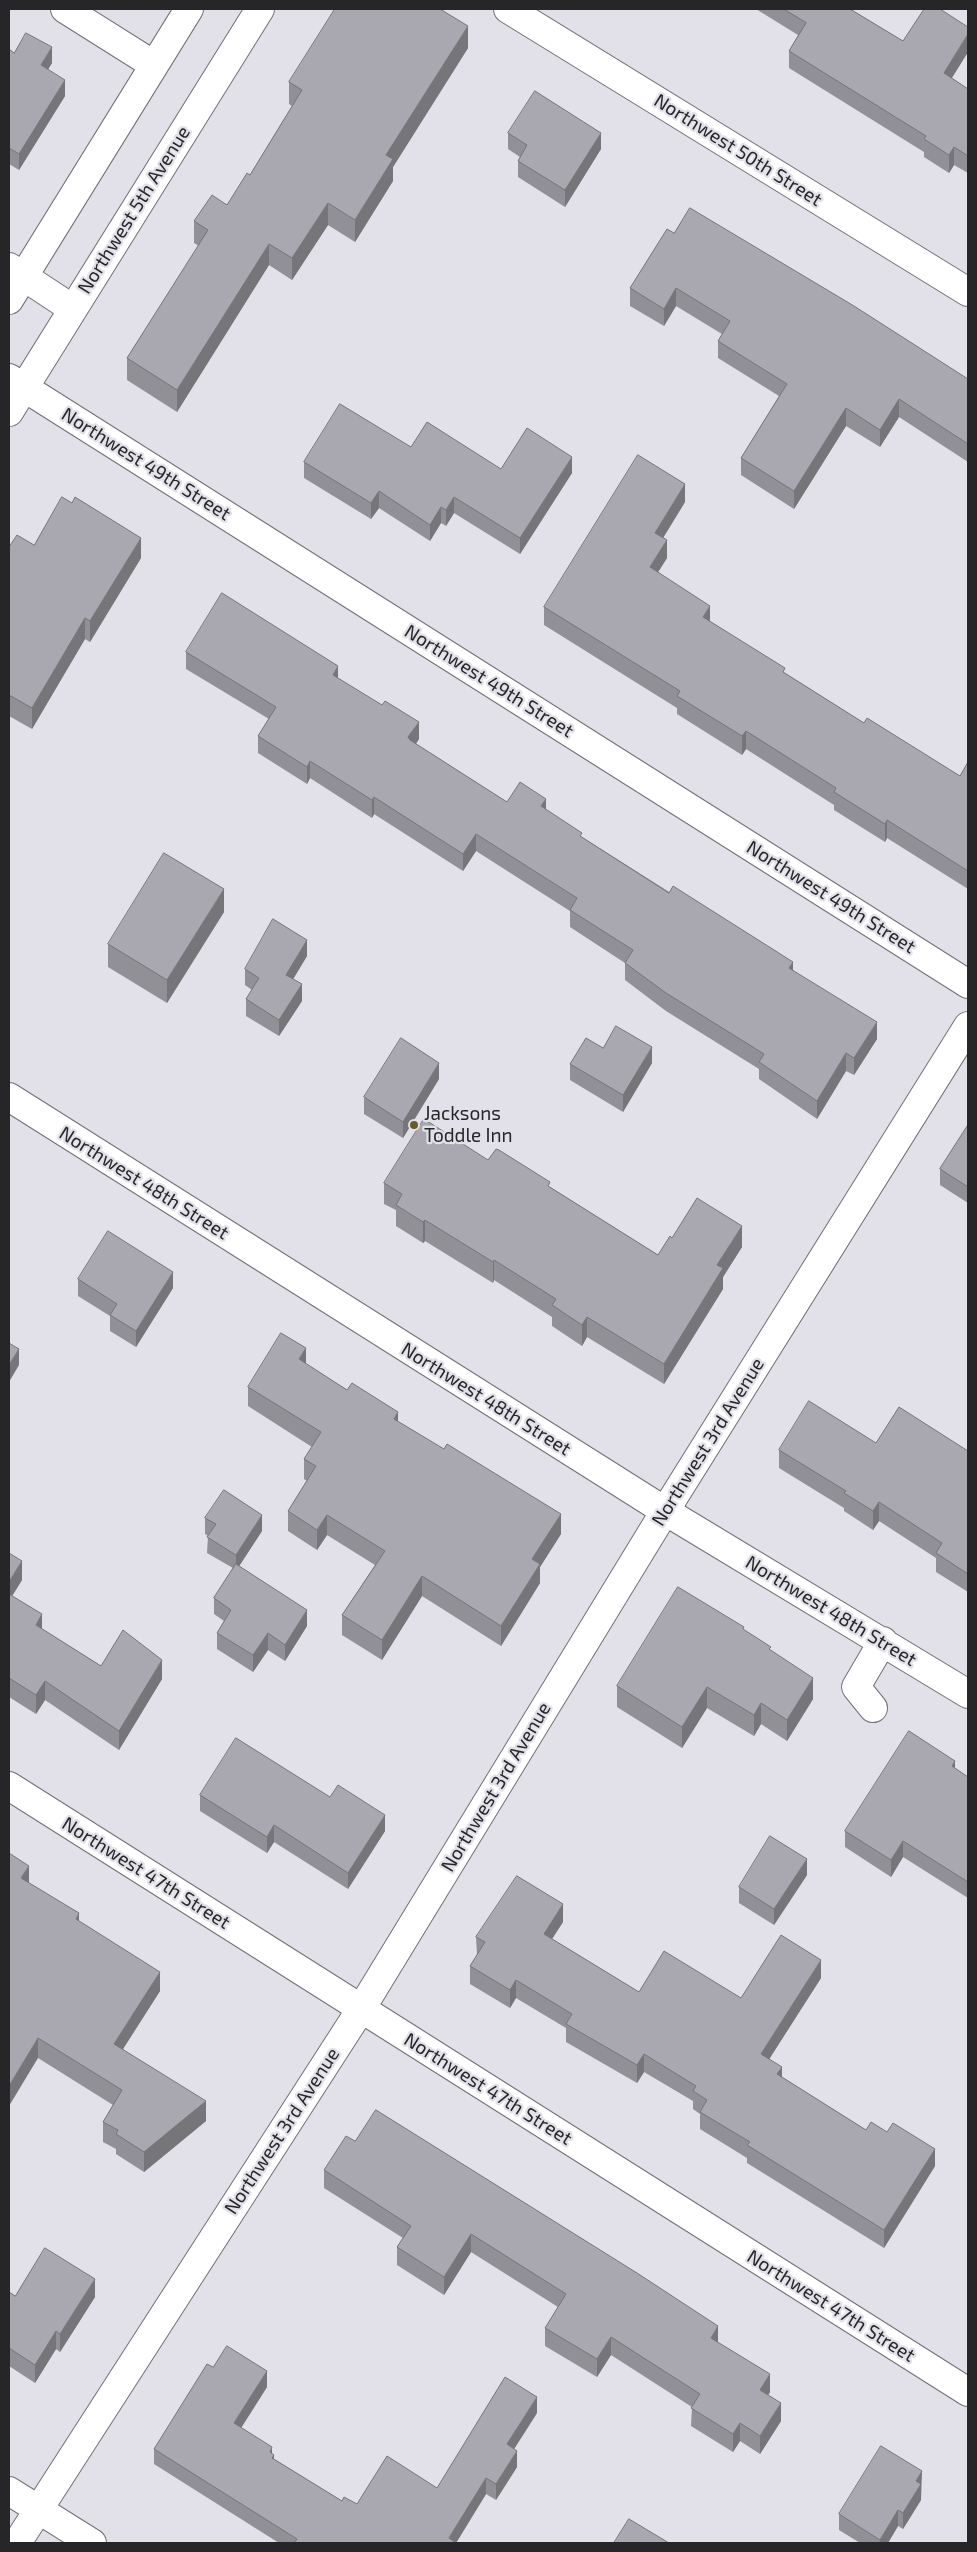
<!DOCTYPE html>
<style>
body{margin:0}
#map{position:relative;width:977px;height:2552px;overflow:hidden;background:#e2e0e8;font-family:"Exo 2",sans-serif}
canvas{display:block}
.frame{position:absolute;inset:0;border:10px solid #262528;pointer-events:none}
</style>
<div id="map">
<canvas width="977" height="2552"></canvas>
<div class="frame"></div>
</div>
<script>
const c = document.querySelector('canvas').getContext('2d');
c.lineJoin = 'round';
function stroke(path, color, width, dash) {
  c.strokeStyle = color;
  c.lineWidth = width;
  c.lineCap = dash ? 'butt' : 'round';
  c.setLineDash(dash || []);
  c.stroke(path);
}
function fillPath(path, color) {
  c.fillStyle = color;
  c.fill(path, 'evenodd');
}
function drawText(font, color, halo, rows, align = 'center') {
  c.font = font + ' "Exo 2",sans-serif';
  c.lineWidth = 4.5;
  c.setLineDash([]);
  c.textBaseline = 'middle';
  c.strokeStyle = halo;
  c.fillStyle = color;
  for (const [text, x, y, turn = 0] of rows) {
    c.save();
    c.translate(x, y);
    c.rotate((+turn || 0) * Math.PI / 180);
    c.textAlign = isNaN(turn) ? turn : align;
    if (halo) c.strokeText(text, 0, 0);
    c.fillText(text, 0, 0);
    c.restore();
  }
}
const minor = new Path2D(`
 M65,9L154,65
 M508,9L968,292
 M9,267L73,309
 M9,300L189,9
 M9,378L968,984
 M9,412L260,9
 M9,1097L665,1511L968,1694
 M873,1708L856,1687L883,1641
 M9,1786L968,2392
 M9,2491L92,2543
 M17,2543L361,2009L665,1511L968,1026`);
stroke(minor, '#727077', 30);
stroke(minor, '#fff', 28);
fillPath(new Path2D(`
 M756,9H850L903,41L968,52L952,78L968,89V173L954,165L949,173L924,157V152L789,68V51L798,35Z
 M468,48L393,167V181L355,242L328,225L292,280L269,265L177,412L127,380V358L199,246L194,243V221L227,205L250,175L292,106L289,104V82Z
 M9,49L14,53L52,63L48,69L65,96L19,170L9,164Z
 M508,133L601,149L565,207L518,177V161L520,157L508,149Z
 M674,233L968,379V462L899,417L880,447L846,426L794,509L741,475V458L779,396L718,358V341L722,334L676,306L664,326L630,306V288Z
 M411,447L501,469L572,473L520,554L454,513L446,526L441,523L430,541L379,508L371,519L304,478V462Z
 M685,502L663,538L667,558L658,572L710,621L785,673L864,723L960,776L968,762V889L887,838L885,842L834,810V805L746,749L742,755L677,714V708L544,625V607Z
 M34,545L141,558L90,642L85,639L32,729L9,716V547Z
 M186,652L338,678L419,739L416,744L507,802L546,810L582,837L793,970L877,1039L854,1075L846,1071L817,1119L759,1079V1069L666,1011L625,980V963L570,927V911L476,851L463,871L374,814L372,818L310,778L307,784L258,753V736L269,719L186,669Z
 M224,912L167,1003L108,967V944Z
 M307,956L293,979L302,1001L279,1036L246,1016V999L252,990L245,985V969Z
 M603,1048L652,1063L623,1112L570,1080V1064Z
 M439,1079L403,1138L364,1114V1097Z
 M968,1125V1203L940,1185V1169Z
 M488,1160L550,1187L658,1255L672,1238L742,1247L723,1277V1289L664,1384L587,1337L582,1346L552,1326V1317L494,1280L493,1283L425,1241L423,1243L396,1226V1210L384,1204V1183Z
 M78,1279L173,1288L136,1347L110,1331V1316L78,1296Z
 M306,1364L398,1422L561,1534L540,1567V1583L501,1646L422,1596L382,1660L342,1635V1615L375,1565L327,1535L317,1550L288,1531V1511L307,1481L304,1479V1459L312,1447L248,1406V1387Z
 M876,1443L968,1451V1592L936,1572V1558L879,1521L873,1530L844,1511V1508L779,1468V1450Z
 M205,1518L262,1531L239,1566L307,1626L285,1661L268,1650L253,1672L217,1649V1633L224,1621L214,1614V1598L233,1568L207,1553L208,1536L205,1534Z
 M9,1553L22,1580L12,1596L42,1629L101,1666L162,1679L119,1750L45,1700L36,1714L9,1697Z
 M744,1630L771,1651L813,1699L787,1741L761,1724L754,1736L707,1708L682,1748L617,1707V1686Z
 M955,1769L968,1777V1898L903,1857L891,1877L845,1847V1831Z
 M200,1795L385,1831L348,1889L274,1842L267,1853L200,1811Z
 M807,1875L774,1925L739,1903V1887Z
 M29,1883L79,1922L160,1991L123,2049L206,2121L144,2172L116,2154V2149L103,2142V2122L113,2105L38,2058Z
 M563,1922L552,1939L639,1992L741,1998L821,1978L769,2059L782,2077L866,2130L935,2166L884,2248L747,2163V2158L700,2129V2114L693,2109V2101L644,2072L637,2083L566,2042V2028L516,1998L510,2008L470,1984V1966L477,1955L476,1937Z
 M324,2170L718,2342L770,2392L768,2395L781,2421L760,2454L740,2441L733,2452L691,2426L692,2407L611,2355L597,2377L545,2346V2328L558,2307L471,2252L444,2295L397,2265V2247L403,2238L324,2188Z
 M9,2292L15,2296L95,2297L60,2352L56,2349L35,2383L9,2366Z
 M213,2367L267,2387L241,2428L272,2454L274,2459L342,2501L357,2504L437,2488L537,2413L514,2449L517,2467L496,2500L486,2494L456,2543H279L154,2464V2449Z
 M921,2488V2500L903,2529L898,2526L888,2543H860L839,2530V2514L922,2488Z`), '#919096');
fillPath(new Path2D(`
 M468,26V48L393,167V181L355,242V220L386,155Z
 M968,34V52L944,90V73Z
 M52,47V63L41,81V65Z
 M65,80V96L19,170V154Z
 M601,133V149L565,207V190Z
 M954,147V165L949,173V155Z
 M328,203V225L292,280V258Z
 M269,244V265L177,412V390Z
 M676,288V306L664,326V309Z
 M899,399V417L880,447V430Z
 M846,408V426L794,509V491Z
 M572,457V473L520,554V538Z
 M685,484V502L655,551V533Z
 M379,491V508L371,519V503Z
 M454,497V513L446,526V510Z
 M441,507V523L430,541V525Z
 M141,538V558L90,642V621Z
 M667,540V558L650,585V567Z
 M710,606V624L703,617Z
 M85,618V639L32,729V708Z
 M338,666V683L333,675Z
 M419,722V739L408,754V737Z
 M746,731V749L742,755V736Z
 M310,761V778L307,784V767Z
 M374,797V814L372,818V800Z
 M546,799V816L541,806Z
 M887,820V838L885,842V824Z
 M476,834V851L463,871V854Z
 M224,889V912L167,1003V980Z
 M307,940V956L286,991V975Z
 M793,962V979L789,968Z
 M302,984V1001L279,1036V1020Z
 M877,1022V1039L854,1075V1058Z
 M652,1047V1063L623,1112V1095Z
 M846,1053V1071L817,1119V1101Z
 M439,1063V1079L403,1138V1122Z
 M425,1220V1241L423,1243V1222Z
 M742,1226V1247L723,1277V1289L664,1384V1364L717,1265Z
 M494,1260V1280L493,1283V1262Z
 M173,1272V1288L136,1347V1331Z
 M587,1317V1337L582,1346V1325Z
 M306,1348V1368L299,1359Z
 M19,1349V1365L9,1382V1365Z
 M398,1412V1432L394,1419Z
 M879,1502V1521L873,1530V1511Z
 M561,1514V1534L540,1567V1583L501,1646V1626L532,1559Z
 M262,1515V1531L236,1571V1555Z
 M327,1515V1535L317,1550V1530Z
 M22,1561V1580L9,1601V1582Z
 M422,1576V1596L382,1660V1640Z
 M307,1610V1626L285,1661V1645Z
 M42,1614V1633L36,1625Z
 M268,1633V1650L253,1672V1655Z
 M162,1660V1679L119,1750V1731Z
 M813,1678V1699L787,1741V1720Z
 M45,1681V1700L36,1714V1695Z
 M707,1687V1708L682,1748V1727Z
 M761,1703V1724L754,1736V1715Z
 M955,1761V1777L952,1766Z
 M385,1815V1831L348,1889V1873Z
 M274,1825V1842L267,1853V1837Z
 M903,1841V1857L891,1877V1860Z
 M807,1859V1875L774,1925V1909Z
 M29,1866V1885L21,1878Z
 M563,1904V1922L544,1951V1934Z
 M79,1913V1933L76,1919Z
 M821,1960V1978L761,2072V2054Z
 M160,1972V1991L114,2063V2044Z
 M516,1980V1998L510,2008V1990Z
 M38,2038V2058L9,2106V2086Z
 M644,2054V2072L637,2083V2065Z
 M782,2067V2085L777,2074Z
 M206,2101V2121L144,2172V2152Z
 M935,2149V2166L884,2248V2230Z
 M471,2234V2252L444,2295V2277Z
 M95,2279V2297L60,2352V2334Z
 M718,2326V2344L711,2338Z
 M56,2331V2349L35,2383V2365Z
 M611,2337V2355L597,2377V2359Z
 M267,2371V2387L234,2439V2423Z
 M770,2374V2392L760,2408V2390Z
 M537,2397V2413L507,2460V2444Z
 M781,2403V2421L760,2454V2436Z
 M740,2423V2441L733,2452V2434Z
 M272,2447V2457L274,2455V2471L270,2452Z
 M517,2451V2467L496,2500V2484Z
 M922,2471L921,2500L903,2529V2513L916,2481Z
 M486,2478V2494L456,2543L449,2538Z
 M898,2510V2526L888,2543H880V2540Z`), '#76757a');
const building = new Path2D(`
 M335,9H440L468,26L386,155L393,159L355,220L328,203L292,258L269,244L177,390L127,358L208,230L194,221L212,195L227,205L247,173L250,175L302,90L289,82Z
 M784,9H850L903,41L924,9H940L968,27V34L944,73L968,89V156L954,147L949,155L924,139L926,136L789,51L806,23Z
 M26,33L52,47L41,65L65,80L19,154L9,148V49L14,53Z
 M535,91L601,133L565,190L518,161L527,145L508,133Z
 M690,208L854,306L968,379V444L899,399L880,430L846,408L794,491L741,458L787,384L718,341L730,321L676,288L664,309L630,288L667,229L674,233Z
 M340,404L411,447L427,422L501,469L527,428L572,457L520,538L454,497L446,510L441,507L430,525L379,491L371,503L304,462Z
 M638,455L685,484L655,533L667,540L650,567L710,606L703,617L785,668L783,672L864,723L867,718L960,776L968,762V871L887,820L885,824L834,792L836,788L746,731L742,736L677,696L680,691L544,607Z
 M62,497L72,503L75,497L141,538L90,621L85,618L32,708L9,695V547L17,535L34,545Z
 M222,593L338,666L333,675L382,705L385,701L419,722L408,737L410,740L507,802L520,782L546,799L541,806L582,833L580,836L669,893L673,886L752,936L793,962L789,968L877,1022L854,1058L846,1053L817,1101L759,1062L764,1054L666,993L625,963L633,950L570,910L577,898L476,834L463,854L374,797L372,800L310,761L307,767L258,736L276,707L186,652Z
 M164,853L224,889L167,980L108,944Z
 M273,919L307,940L286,975L302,984L279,1020L246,999L259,978L245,969Z
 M616,1026L652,1047L623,1095L570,1064L586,1038L603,1048Z
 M401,1038L439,1063L403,1122L364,1097Z
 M424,1119L488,1160L496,1149L499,1150L550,1182L548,1186L658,1255L670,1236L672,1238L697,1198L742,1226L717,1265L723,1268L664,1364L587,1317L582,1325L552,1305L556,1299L494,1260L493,1262L425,1220L423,1222L396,1205L402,1194L384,1183Z
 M968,1125V1187L940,1169Z
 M108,1231L173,1272L136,1331L110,1315L117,1304L78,1279Z
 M281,1333L306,1348L299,1359L347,1390L352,1383L398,1412L394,1419L444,1449L447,1444L561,1514L532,1559L540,1564L501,1626L422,1576L382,1640L342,1615L385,1551L327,1515L317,1530L288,1511L316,1466L304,1459L321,1432L248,1387Z
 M9,1343L19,1349L9,1365Z
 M809,1401L876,1443L899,1407L968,1451V1574L936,1553L942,1543L879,1502L873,1511L844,1493L846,1491L779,1450Z
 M224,1490L262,1515L236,1555L207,1537L216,1524L205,1518Z
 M9,1553L22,1561L9,1582Z
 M236,1564L307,1610L285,1645L268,1633L253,1655L217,1633L231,1610L214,1598Z
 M678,1587L744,1627L743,1629L771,1647L769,1649L813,1678L787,1720L761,1703L754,1715L707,1687L682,1727L617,1686Z
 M9,1594L42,1614L36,1625L101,1666L123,1630L162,1660L119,1731L45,1681L36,1695L9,1678Z
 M909,1731L955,1761L952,1766L968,1777V1882L903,1841L891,1860L845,1831Z
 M236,1738L330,1797L338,1785L385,1815L348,1873L274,1825L267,1837L200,1795Z
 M770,1836L807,1859L774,1909L739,1887Z
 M9,1853L29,1866L21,1878L79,1913L76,1919L160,1972L114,2044L206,2101L144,2152L116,2134L118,2130L103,2122L122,2090L38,2038L9,2086Z
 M517,1876L563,1904L544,1934L639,1992L664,1951L741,1998L781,1935L821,1960L761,2054L782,2067L777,2074L866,2130L871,2122L887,2132L893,2123L935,2149L884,2230L747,2145L750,2142L700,2112L707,2100L693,2091L696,2086L644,2054L637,2065L566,2024L572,2014L516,1980L510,1990L470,1966L485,1942L476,1937Z
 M376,2110L637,2273L718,2326L711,2338L770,2374L760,2390L781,2403L760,2436L740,2423L733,2434L691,2408L700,2394L611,2337L597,2359L545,2328L566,2294L471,2234L444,2277L397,2247L411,2226L324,2170L346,2136L355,2141Z
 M45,2248L95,2279L60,2334L56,2331L35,2365L9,2348V2292L15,2296Z
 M227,2346L267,2371L234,2423L272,2447L270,2452L274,2455L272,2458L342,2501L344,2497L357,2504L387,2456L437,2488L505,2377L537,2397L507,2444L517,2451L496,2484L486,2478L449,2538L456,2543H294L297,2539L154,2449L207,2364L213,2367Z
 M881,2446L922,2471L916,2481L921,2484L903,2513L898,2510L880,2540L839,2514Z
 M629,2519L669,2543H614Z`);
fillPath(building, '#a9a7af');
stroke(building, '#76757a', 1);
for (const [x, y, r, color] of [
 [414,1125,5,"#685b28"]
]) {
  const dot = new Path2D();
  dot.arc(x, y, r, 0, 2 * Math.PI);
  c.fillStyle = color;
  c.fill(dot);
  stroke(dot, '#e2e0e8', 2);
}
drawText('19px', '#262528', '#e2e0e8', [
 ["Northwest 50th Street",738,150,32],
 ["Northwest 5th Avenue",134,210,-58],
 ["Northwest 49th Street",146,464,32],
 ["Northwest 49th Street",489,681,32],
 ["Northwest 49th Street",831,897,32],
 ["Northwest 48th Street",144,1183,32],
 ["Northwest 48th Street",486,1399,32],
 ["Northwest 3rd Avenue",708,1442,-58],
 ["Northwest 48th Street",831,1611,31],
 ["Northwest 3rd Avenue",496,1787,-59],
 ["Northwest 47th Street",146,1873,32],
 ["Northwest 47th Street",488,2089,32],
 ["Northwest 3rd Avenue",282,2131,-57],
 ["Northwest 47th Street",831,2306,32]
]);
drawText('19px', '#262528', '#e2e0e8', [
 ["Jacksons",424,1114],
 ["Toddle Inn",424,1136]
], 'left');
</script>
